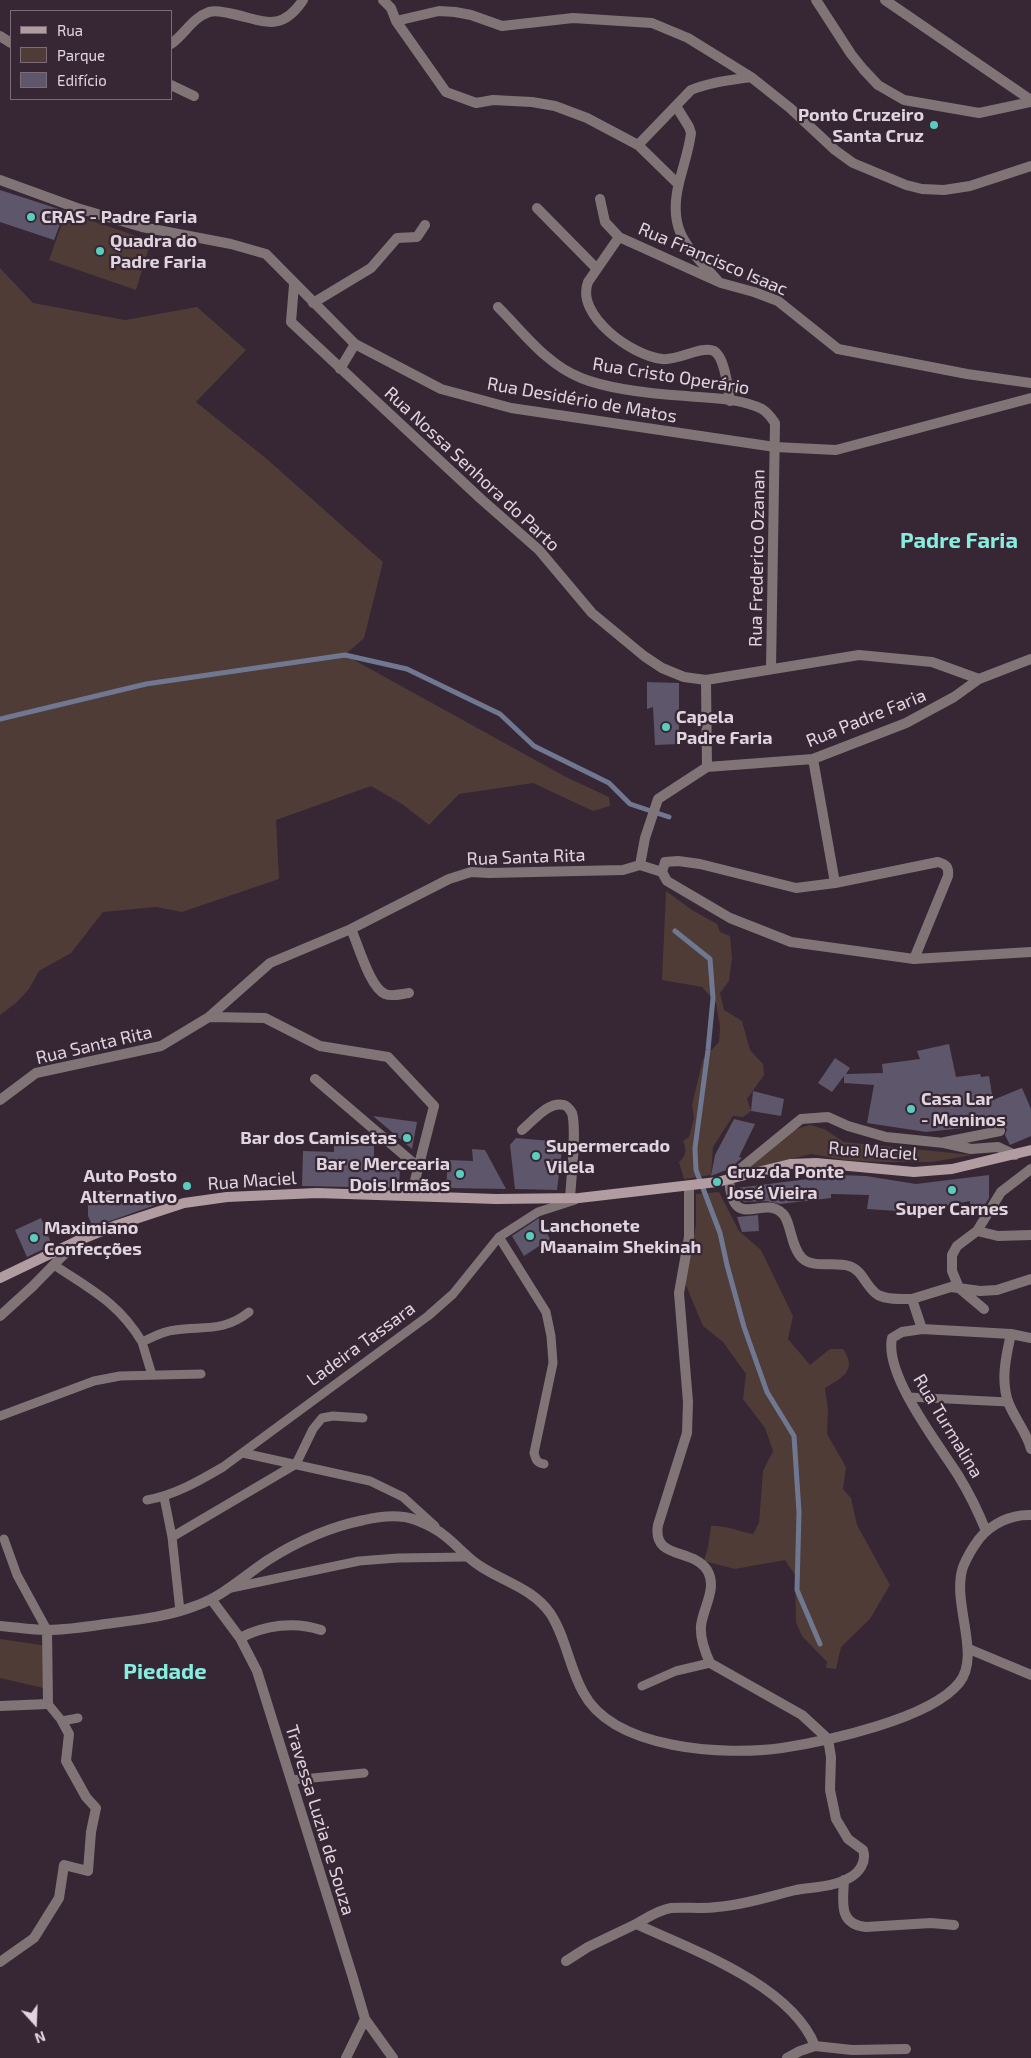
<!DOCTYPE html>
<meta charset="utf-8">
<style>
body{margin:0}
#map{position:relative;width:1031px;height:2058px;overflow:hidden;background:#372634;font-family:"Exo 2",sans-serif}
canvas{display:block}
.legend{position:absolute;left:10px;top:10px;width:162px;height:90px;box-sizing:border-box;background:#372634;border:1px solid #7b6c78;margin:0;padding:6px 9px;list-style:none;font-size:15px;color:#e0d5de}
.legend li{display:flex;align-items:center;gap:10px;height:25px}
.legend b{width:25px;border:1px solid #7b6c78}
.north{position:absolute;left:10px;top:1998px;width:50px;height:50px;-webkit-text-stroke:4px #372634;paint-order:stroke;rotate:160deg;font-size:14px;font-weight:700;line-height:20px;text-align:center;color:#e0d5de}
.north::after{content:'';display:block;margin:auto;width:18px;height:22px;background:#e0d5de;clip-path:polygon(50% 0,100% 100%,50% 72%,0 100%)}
</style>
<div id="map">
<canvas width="1031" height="2058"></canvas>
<ul class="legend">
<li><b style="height:6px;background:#b19da1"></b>Rua</li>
<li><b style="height:14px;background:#4f3c37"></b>Parque</li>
<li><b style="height:14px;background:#5e566b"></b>Edifício</li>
</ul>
<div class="north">N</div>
</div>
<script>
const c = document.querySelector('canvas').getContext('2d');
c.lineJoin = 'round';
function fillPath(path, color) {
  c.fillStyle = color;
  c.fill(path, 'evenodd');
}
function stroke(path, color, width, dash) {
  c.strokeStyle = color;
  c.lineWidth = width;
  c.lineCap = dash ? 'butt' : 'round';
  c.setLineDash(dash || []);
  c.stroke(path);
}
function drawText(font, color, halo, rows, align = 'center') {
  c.font = font + ' "Exo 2",sans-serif';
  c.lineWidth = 4.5;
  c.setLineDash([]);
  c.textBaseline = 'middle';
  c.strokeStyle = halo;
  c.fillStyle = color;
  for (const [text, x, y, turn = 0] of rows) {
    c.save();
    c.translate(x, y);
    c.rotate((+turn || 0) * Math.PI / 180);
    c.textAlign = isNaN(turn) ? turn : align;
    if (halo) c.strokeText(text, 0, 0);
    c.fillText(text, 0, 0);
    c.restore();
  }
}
fillPath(new Path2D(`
 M66,212L151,241L136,290L49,260Z
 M0,268L33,303L125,320L197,307L246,350L196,402L268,460L383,562L364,638L345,655L566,777L609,797L610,806L593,811L533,783L459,794L429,825L402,804L371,786L276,820L279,879L182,912L156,907L103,912L71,953L39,971L29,989L16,1003L0,1015Z
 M666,891L692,910L717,924L720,932L730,936L732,958L729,981L720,993L724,1010L742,1021L750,1050L763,1064L764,1075L747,1099L751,1111L743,1117L733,1116L713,1147L711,1175L684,1179L679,1162C686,1156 687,1150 683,1141L689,1137L694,1118L692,1105L703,1059L719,1042L720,1027L716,1003L702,987L662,980Z
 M810,1125L824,1129L844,1142L973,1155L932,1162H879L845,1160L811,1154L737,1172L786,1132Z
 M719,1192L739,1231L761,1250L793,1316L788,1339L810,1365L830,1349H843C858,1370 842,1378 825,1388L828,1409L827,1434L846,1467L843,1489L851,1498L857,1525L890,1585L870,1619L841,1647L836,1669L826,1668L827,1662L802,1636L796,1622L795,1575L785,1560L735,1569L704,1561L708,1547L711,1526C725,1525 738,1531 753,1534L759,1523L763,1471L773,1451L765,1428L743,1399L746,1374L723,1342L703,1326L685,1283L696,1225V1194Z
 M0,1639L48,1646V1689L0,1678Z`), '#4f3c37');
stroke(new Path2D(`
 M0,719L146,684L345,655L407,669L500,714L534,746L609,783L630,804L669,817
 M675,931L710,959L713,998L708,1050L695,1148L696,1170L720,1233L727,1265L744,1327L767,1392L794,1436L799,1512L797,1590L820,1644`), '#707791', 5);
fillPath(new Path2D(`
 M0,190L65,211L54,240L0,222Z
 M647,682L679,683V744L655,745L653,707L647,709Z
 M949,1044L956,1077L980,1074L981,1077L989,1076L993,1100L1022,1088L1031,1109V1136L1010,1145L1005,1135L1007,1129L1001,1124L926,1132L867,1123L874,1085L844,1083V1076L832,1092L818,1083L835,1058L850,1068L846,1074L883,1073L882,1064L920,1059L917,1051Z
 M753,1091L784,1099L781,1116L751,1111Z
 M373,1116L417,1122L412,1149Z
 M734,1119L755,1124L739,1157L742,1158L729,1169L711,1176L715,1155Z
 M516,1138L563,1142L557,1190L515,1189L510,1145Z
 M334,1145L374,1146V1164H400L399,1188L302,1186L303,1151L334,1152Z
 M472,1149L485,1150L506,1189L446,1188L448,1160L473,1161Z
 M839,1175L866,1176L916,1184L989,1175V1198L984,1206H970V1201L912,1212L867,1209L869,1195L831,1194V1198L780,1204L766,1201L744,1202L738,1193L737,1188Z
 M110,1190L116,1205L151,1190L158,1204L93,1227L88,1216V1206L86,1199Z
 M758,1215L759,1231L742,1232L737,1217Z
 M41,1218L52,1245L27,1257L15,1230Z
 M539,1218L550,1239L524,1256L512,1236Z`), '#5e566b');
stroke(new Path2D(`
 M499,1237L546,1312L551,1336L553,1363L534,1453C536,1460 537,1463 544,1464
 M54,1265C90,1289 119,1303 142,1342
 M152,1375L142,1342C153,1337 163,1331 175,1330C204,1326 224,1332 249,1312
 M908,1397L1008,1402
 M0,1416L94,1381L120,1376L201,1374
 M243,1453L370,1481L403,1497L435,1526
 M164,1497L172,1537L180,1611
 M147,1500C175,1495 199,1481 223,1467L428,1316L453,1294L499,1237L538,1212L575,1200
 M172,1537L296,1464L313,1429L322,1418L333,1416L363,1418
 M4,1539L17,1575L47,1630
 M231,1588L359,1561L398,1558L467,1557
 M642,1686L676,1671L710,1663
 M48,1704L62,1721L78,1718
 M292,1780L364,1773`), '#817477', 9);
stroke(new Path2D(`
 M383,0L391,8L396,21L446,92L476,103L493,100L532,102L555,106L587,118L638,145L678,184
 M816,0L851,54L863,69L878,85L904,100L979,113L1031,102
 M885,0L1031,100
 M396,21L439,11L455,12L471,15L502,26L573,18L652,23L688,38L751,77L790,108L835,150L853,163L906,185L922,189L944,190L970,186L1031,166
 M0,36L11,43
 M171,44C185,34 192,18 209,12C215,10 222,12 228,13C261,19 280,35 303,0
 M171,85L194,96
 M676,106L689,127L691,133C689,150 683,166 679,183C667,232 688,247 718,281
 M638,145L691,90C710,82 731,80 751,77
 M600,199L605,222L619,237L721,283L754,292L778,301L838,349L967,374L1031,383
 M537,208L597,269
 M619,237L588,282C575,316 633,356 662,359C678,361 702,345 714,351C725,357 728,389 730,401
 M294,285L291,322L481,499L539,550L592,613L644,656L662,668L684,677L706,680L859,655L932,662L979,679
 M313,303L371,268L397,238L417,237L425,225
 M498,307C524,333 546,364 581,378C611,390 654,394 686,396C710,398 740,398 762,409C767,412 771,417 775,423L771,669
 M340,369L355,344
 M706,680L707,767
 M640,865L645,838L658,799L707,767L813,759L906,723L954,697L979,679L1031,659
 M662,872L665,862L678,861L700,864L796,888L835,883L813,759
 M835,883L938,862C946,864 949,867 948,876L914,959
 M351,929C358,944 370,988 385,994C392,997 401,994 409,993
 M209,1017L265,1018L320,1046L388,1057L434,1106L411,1196
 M315,1079L418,1167
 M0,1100L36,1073L161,1046L209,1017L270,963L351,929L449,879L471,872L489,873L623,870L640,865L662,872L667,881L730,918L791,942L914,959L1031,952
 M522,1130C533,1121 548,1101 564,1105C568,1106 570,1110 572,1113C577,1130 571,1179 570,1199
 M945,1142L1000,1131
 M1015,1155L998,1147L971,1149L944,1143L886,1137L848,1126L828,1117L801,1119L729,1178C732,1234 762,1194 782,1213C791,1220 790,1246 802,1258C813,1269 835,1261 849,1266C863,1270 866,1288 878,1295C888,1300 902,1299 912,1299L922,1329L1011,1334L1031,1338
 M689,1186V1237L679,1293L688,1402L687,1433L658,1525C652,1560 693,1548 707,1570C718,1588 703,1607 701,1626C700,1638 705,1652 710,1663L802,1715L828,1739L831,1757L830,1790L836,1819L848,1839L863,1850C867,1862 859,1873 849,1878C834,1887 813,1887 796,1890C770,1896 745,1905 717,1907C702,1909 686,1907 671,1908C658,1910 647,1918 636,1924C691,1949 791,1985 815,2046L800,2051L787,2058
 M977,1231L998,1236L1031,1235
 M912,1299L951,1287L980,1291L997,1290L1031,1279
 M984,1309L959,1288L952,1271V1255L957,1246L977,1231L1001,1192L1031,1169
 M0,1316L33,1286L76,1242
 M922,1329L902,1332L892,1338C884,1375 939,1445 958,1475C969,1493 978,1511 986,1531
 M1011,1334C1006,1356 1000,1382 1009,1404C1015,1419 1027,1433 1031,1449
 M211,1599L240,1638L257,1671L353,1978L365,2019L346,2058
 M0,1626C15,1627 31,1630 46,1630C65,1630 86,1627 105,1624C135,1620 167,1617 195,1606C222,1597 244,1576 268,1560C298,1541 329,1527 364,1520C381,1516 400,1514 416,1520C426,1524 437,1529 445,1536C457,1545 467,1558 480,1566C504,1582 532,1588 550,1613C566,1637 569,1667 583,1692C613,1750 725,1756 782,1748C827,1741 930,1719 959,1683C982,1655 951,1603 963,1567C967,1557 973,1547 979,1539C991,1524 1011,1514 1031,1515
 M240,1638C265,1625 295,1621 321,1630
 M969,1649L1031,1675
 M0,1706L48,1704L47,1630
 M844,1880C843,1902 838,1924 866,1927L931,1923L954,1925
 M566,1961L588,1947L636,1924
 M0,1962L34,1938L59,1898L64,1865L88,1871L91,1832L96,1808L86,1797L66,1761L69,1734L62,1721
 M365,2019L393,2058
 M815,2046L852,2050L906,2049`), '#817477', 10);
stroke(new Path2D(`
 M0,180L77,208L142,227L231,244L266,254L355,344L441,389L511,408L775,447L836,450L1031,398`), '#817477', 10);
stroke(new Path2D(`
 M0,1278L77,1241L117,1225L184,1203L227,1197L317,1193L496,1199L579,1198L717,1182L790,1164L816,1163L914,1172L952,1169L1031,1150`), '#b19da1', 10);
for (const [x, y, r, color] of [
 [934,125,5,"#59cebe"],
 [31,217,5,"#59cebe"],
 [100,251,5,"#59cebe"],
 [666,727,5,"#59cebe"],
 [911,1109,5,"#59cebe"],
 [407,1138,5,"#59cebe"],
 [536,1156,5,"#59cebe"],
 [460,1174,5,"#59cebe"],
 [717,1182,5,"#59cebe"],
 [187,1186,5,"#59cebe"],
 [952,1190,5,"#59cebe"],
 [530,1236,5,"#59cebe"],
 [34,1238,5,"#59cebe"]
]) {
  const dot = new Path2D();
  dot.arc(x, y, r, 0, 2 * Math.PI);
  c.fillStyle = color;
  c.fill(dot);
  stroke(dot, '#372634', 2);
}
drawText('bold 18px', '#e0d5de', '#372634', [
 ["Ponto Cruzeiro",924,115,"right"],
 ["Santa Cruz",924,136,"right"],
 ["CRAS - Padre Faria",41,217],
 ["Quadra do",110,241],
 ["Padre Faria",110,262],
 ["Capela",676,717],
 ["Padre Faria",676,738],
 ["Casa Lar",921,1099],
 ["- Meninos",921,1120],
 ["Bar dos Camisetas",397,1138,"right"],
 ["Supermercado",546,1146],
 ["Vilela",546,1167],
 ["Bar e Mercearia",450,1164,"right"],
 ["Dois Irmãos",450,1185,"right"],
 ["Cruz da Ponte",727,1172],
 ["José Vieira",727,1193],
 ["Auto Posto",177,1176,"right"],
 ["Alternativo",177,1197,"right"],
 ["Super Carnes",952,1209,"center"],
 ["Lanchonete",540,1226],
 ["Maanaim Shekinah",540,1247],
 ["Maximiano",44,1228],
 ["Confecções",44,1249]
], 'left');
drawText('18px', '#e0d5de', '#372634', [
 ["Rua Francisco Isaac",713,259,23],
 ["Rua Cristo Operário",671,376,9],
 ["Rua Desidério de Matos",582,400,10],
 ["Rua Nossa Senhora do Parto",472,469,43],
 ["Rua Frederico Ozanan",757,558,-89],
 ["Rua Padre Faria",866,718,-22],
 ["Rua Santa Rita",526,857,-2],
 ["Rua Santa Rita",94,1045,-13],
 ["Rua Maciel",873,1151,4],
 ["Rua Maciel",252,1181,-4],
 ["Ladeira Tassara",361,1344,-36],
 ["Rua Turmalina",948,1426,59],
 ["Travessa Luzia de Souza",320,1820,73]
]);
drawText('bold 22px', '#87eedf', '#372634', [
 ["Padre Faria",959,541],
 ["Piedade",165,1672]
]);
</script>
